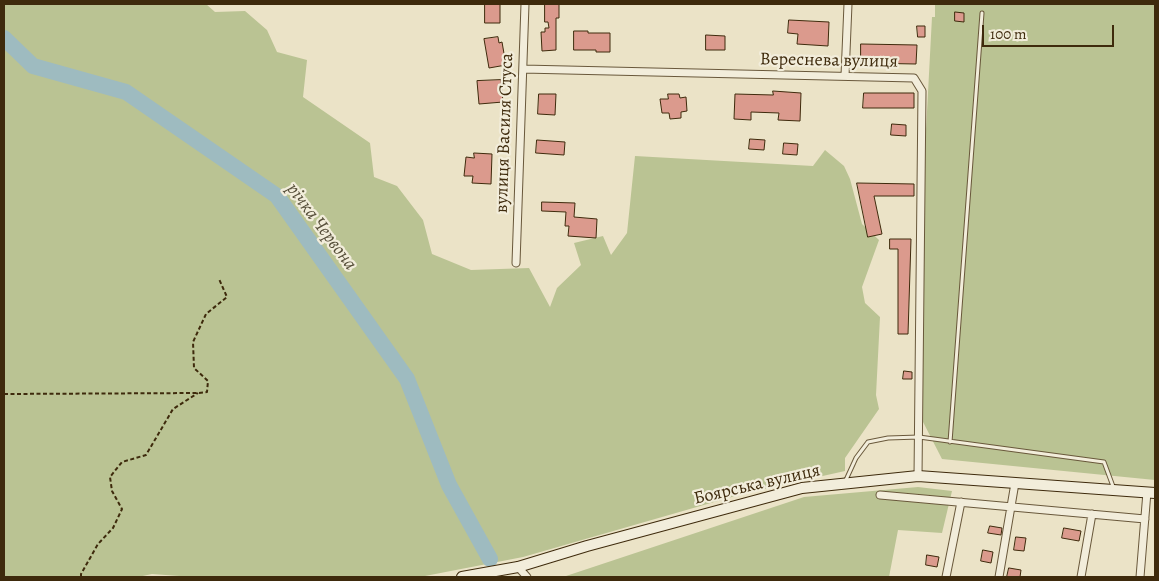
<!DOCTYPE html>
<meta charset="utf-8">
<style>
body{margin:0}
#map{position:relative;width:1159px;height:581px;overflow:hidden;background:#ebe3c7;font-family:Alegreya,serif}
canvas{display:block}
.frame{position:absolute;inset:0;border:5px solid #3e2a0c;pointer-events:none}
.scale{position:absolute;left:982px;top:25px;width:132px;height:22px;box-sizing:border-box;border:2px solid #3e2a0c;border-top:0;padding-left:6px;font-size:15px;line-height:18px;white-space:nowrap;color:#3e2a0c;-webkit-text-stroke:4px #f2eddb;paint-order:stroke}
</style>
<div id="map">
<canvas width="1159" height="581"></canvas>
<div class="frame"></div>
<div class="scale">100 m</div>
</div>
<script>
const c = document.querySelector('canvas').getContext('2d');
c.lineJoin = 'round';
function fillPath(path, color) {
  c.fillStyle = color;
  c.fill(path, 'evenodd');
}
function stroke(path, color, width, dash) {
  c.strokeStyle = color;
  c.lineWidth = width;
  c.lineCap = dash ? 'butt' : 'round';
  c.setLineDash(dash || []);
  c.stroke(path);
}
function drawText(font, color, halo, rows, align = 'center') {
  c.font = font + ' Alegreya,serif';
  c.lineWidth = 4.5;
  c.setLineDash([]);
  c.textBaseline = 'middle';
  c.strokeStyle = halo;
  c.fillStyle = color;
  for (const [text, x, y, turn = 0] of rows) {
    c.save();
    c.translate(x, y);
    c.rotate((+turn || 0) * Math.PI / 180);
    c.textAlign = isNaN(turn) ? turn : align;
    if (halo) c.strokeText(text, 0, 0);
    c.fillText(text, 0, 0);
    c.restore();
  }
}
fillPath(new Path2D(`
 M4,4H206L215,12L245,11L267,30L277,52L307,60L303,97L370,143L374,177L397,186L423,220L432,254L471,270L529,268L550,307L557,288L581,265L574,243L603,236L611,255L627,233L635,156L813,166L825,150L844,166L850,179L862,224L879,240L862,287L865,303L880,317L876,395L879,409L845,458V471L742,494L523,557L425,576L411,577H193L152,574L138,577H4Z
 M935,4H1155V480L942,459L921,418L916,320L932,17H935Z
 M918,487L952,491L942,533L898,530L889,577H563L804,497Z`), '#bac393');
stroke(new Path2D(`
 M4,38L33,66L126,92L277,196L407,379L449,485L490,559`), '#9ebbc0', 16);
const building = new Path2D(`
 M485,4H500V23H485Z
 M545,4H559V18H556V50L542,51L541,32H545V28H549L548,22H545Z
 M955,12L964,13V22L955,21Z
 M789,20L829,22L828,46L797,44L798,34L788,33Z
 M917,26H925V37H918Z
 M574,31H588V33H610V52H596V50H574Z
 M706,35L725,36V50H706Z
 M498,37L499,43L502,42L506,65L489,68L484,39Z
 M861,44L917,45L916,64L861,63Z
 M501,80L503,102L479,104L477,81Z
 M773,91L801,93L800,121L778,120L779,113L751,112V120L734,119L735,94L773,95Z
 M864,93H914V108H863Z
 M539,94H556L555,115L538,114Z
 M668,94H679L680,98L686,97L687,111L681,112V118L670,119L669,113H662L660,99H668Z
 M892,124L906,125V136L891,135Z
 M750,139L765,140L764,150L749,149Z
 M537,140L565,142L564,155L536,153Z
 M784,143L798,144L797,155L783,154Z
 M474,153L492,154L491,184L472,183L473,176H464L466,157L474,158Z
 M857,183L914,184V196H874L882,234L868,237Z
 M542,202L575,203L574,217L597,219L596,238L568,236L569,226H565L566,212L542,211Z
 M890,239H911L908,334H898V249H890Z
 M904,371L912,372V379H903Z
 M990,526L1002,528L1001,535L988,533Z
 M1064,528L1081,531L1079,541L1062,538Z
 M1016,537L1026,538L1024,551L1014,550Z
 M983,550L993,552L991,563L981,561Z
 M927,555L939,557L937,567L926,565Z
 M1009,568L1021,570L1020,577H1007Z`);
fillPath(building, '#db9a8d');
stroke(building, '#3e2a0c', 1);
const lane = new Path2D(`
 M950,442L982,13
 M845,482L856,458L868,442L888,438L919,437L1104,462L1114,489`);
const street = new Path2D(`
 M523,69L914,78L922,91L918,476
 M845,76L848,4
 M516,263L525,4
 M880,495L1145,519
 M518,567L527,577
 M946,577L961,502
 M999,577L1015,483
 M1081,577L1092,514
 M1140,577L1147,492`);
const secondary = new Path2D(`
 M462,577L518,567L587,546L802,488L918,476L1155,493`);
stroke(lane, '#69583b', 5);
stroke(street, '#69583b', 9);
stroke(secondary, '#3e2a0c', 12);
stroke(new Path2D(`
 M4,394L198,393L207,392L208,381L194,368L193,342L206,314L227,297L219,279
 M81,577V574L98,544L113,528L122,509L112,491L110,477L122,462L146,455L173,409L198,393`), '#3e2a0c', 2, [4, 2.5]);
stroke(lane, '#f2eddb', 3);
stroke(street, '#f2eddb', 7);
stroke(secondary, '#f2eddb', 10);
drawText('18px', '#3e2a0c', '#f2eddb', [
 ["Вереснева вулиця",829,61,1],
 ["вулиця Василя Стуса",505,133,-88],
 ["Боярська вулиця",757,485,-13]
]);
drawText('italic 19px', '#564e39', '#f2eddb', [
 ["річка Червона",321,227,53]
]);
</script>
